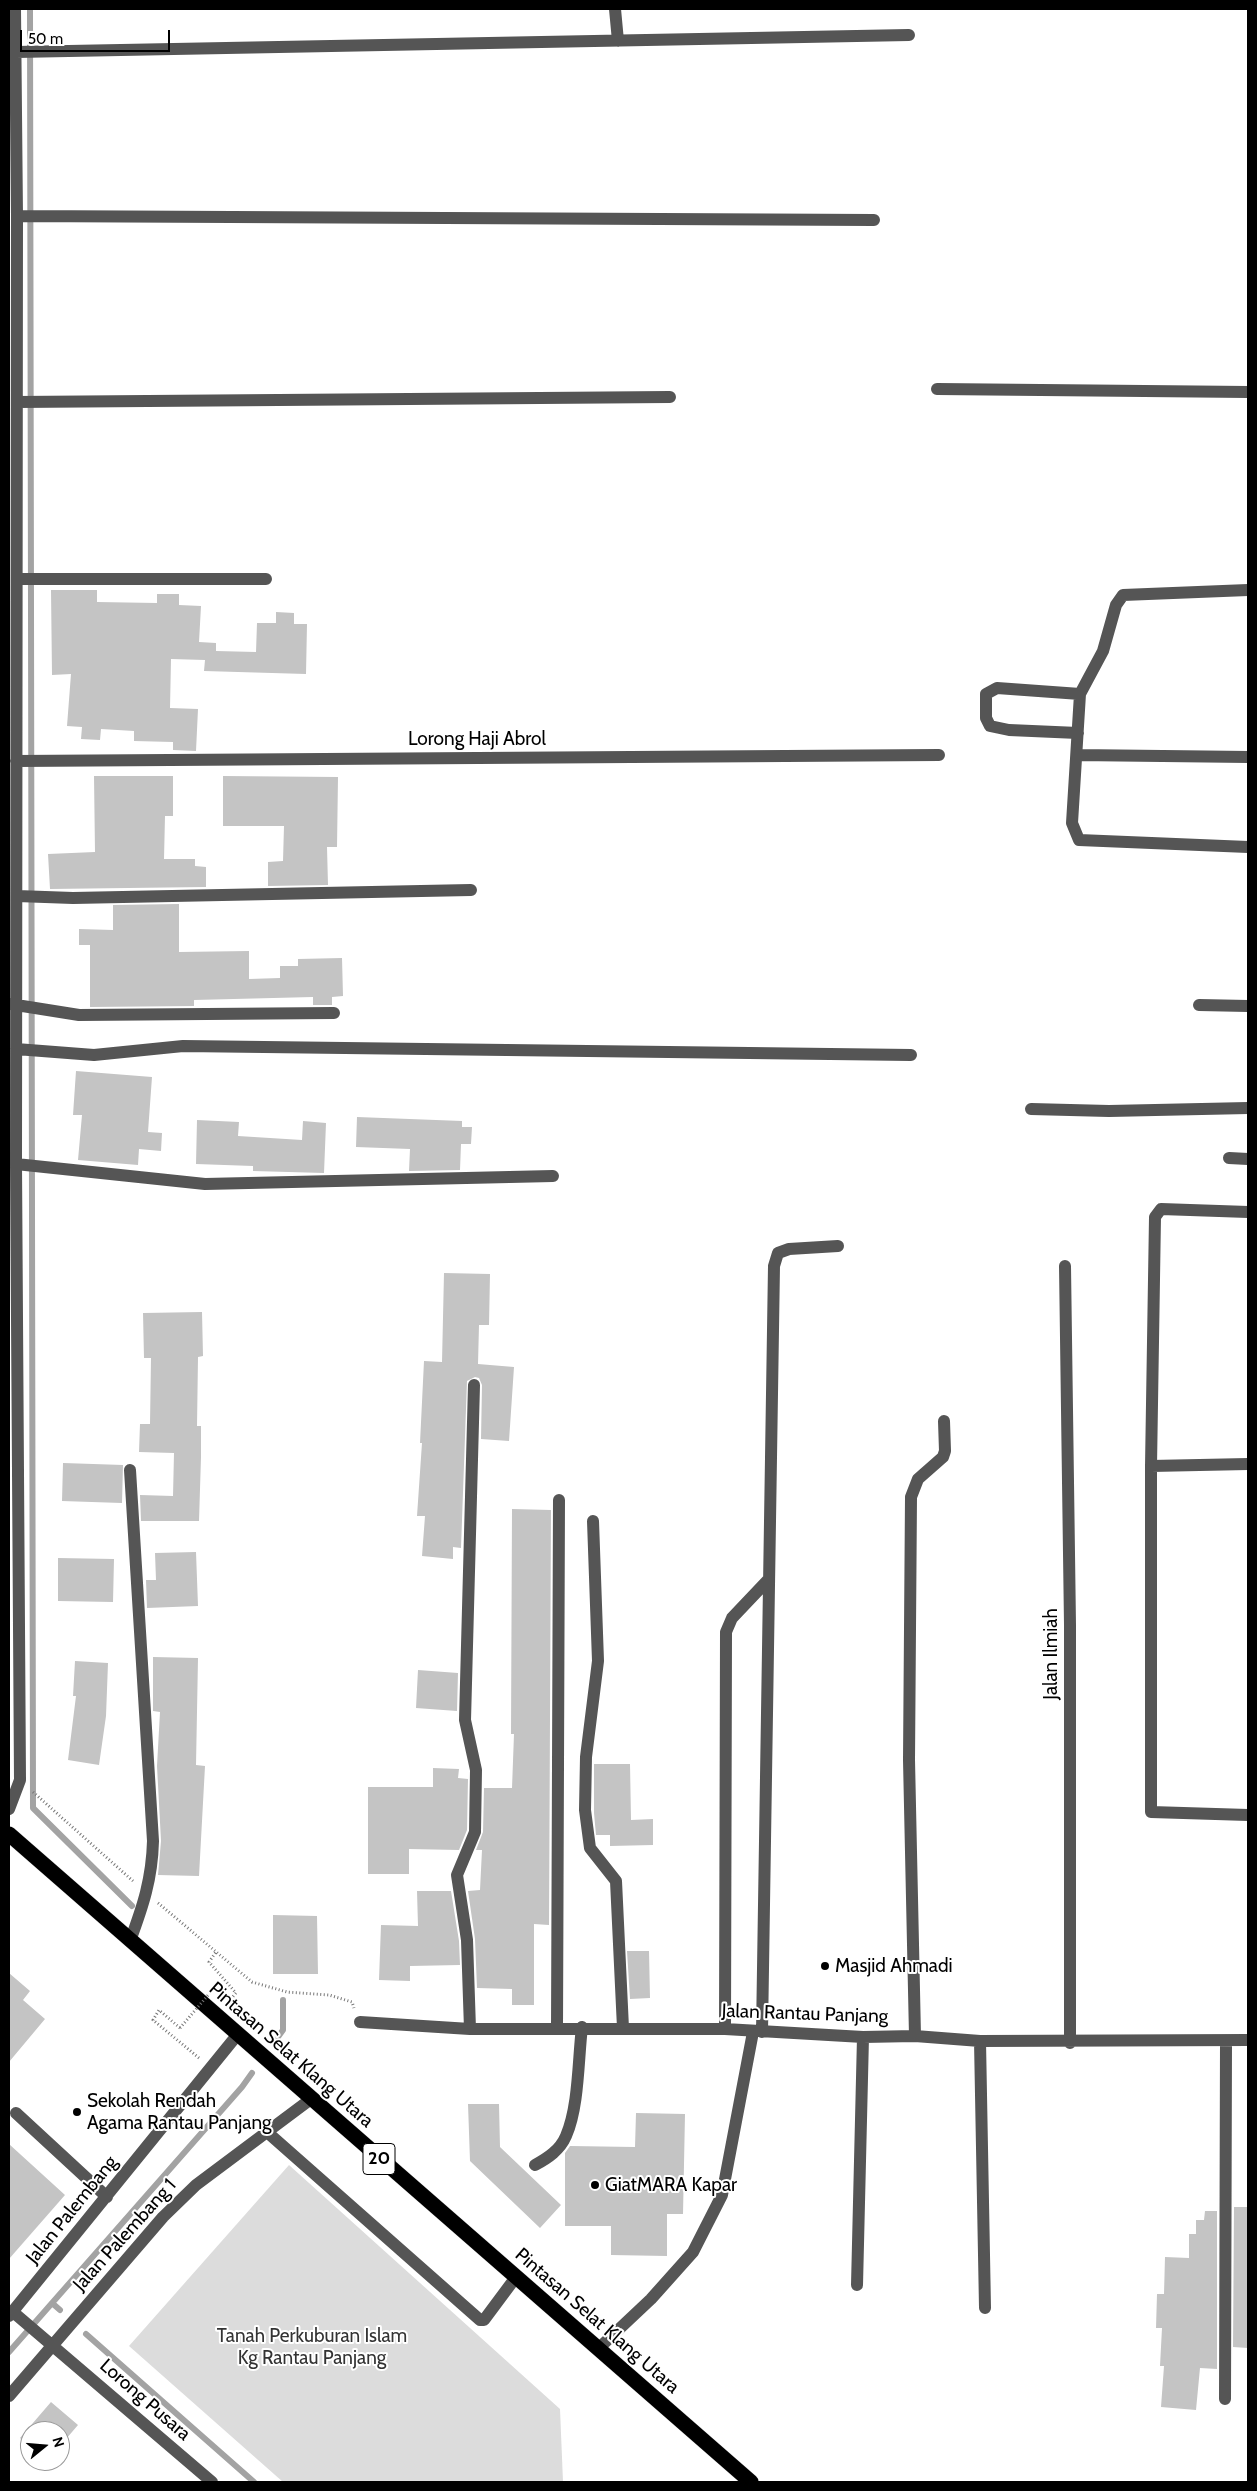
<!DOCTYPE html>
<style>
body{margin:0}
#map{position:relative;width:1257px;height:2491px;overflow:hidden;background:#fff;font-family:Cabin,sans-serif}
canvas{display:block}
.frame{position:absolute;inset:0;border:10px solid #000;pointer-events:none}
.north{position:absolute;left:20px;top:2421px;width:50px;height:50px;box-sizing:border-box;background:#fff;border:1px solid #999;border-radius:50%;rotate:73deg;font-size:14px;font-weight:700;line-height:20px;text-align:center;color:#000}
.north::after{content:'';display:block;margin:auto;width:18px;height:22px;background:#000;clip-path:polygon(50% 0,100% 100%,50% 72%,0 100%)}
.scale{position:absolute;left:20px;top:30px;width:150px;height:22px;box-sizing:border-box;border:2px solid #000;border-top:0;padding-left:6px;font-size:15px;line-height:18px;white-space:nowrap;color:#000;-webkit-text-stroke:4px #fff;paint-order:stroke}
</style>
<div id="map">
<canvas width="1257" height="2491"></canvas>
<div class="frame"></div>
<div class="north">N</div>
<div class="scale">50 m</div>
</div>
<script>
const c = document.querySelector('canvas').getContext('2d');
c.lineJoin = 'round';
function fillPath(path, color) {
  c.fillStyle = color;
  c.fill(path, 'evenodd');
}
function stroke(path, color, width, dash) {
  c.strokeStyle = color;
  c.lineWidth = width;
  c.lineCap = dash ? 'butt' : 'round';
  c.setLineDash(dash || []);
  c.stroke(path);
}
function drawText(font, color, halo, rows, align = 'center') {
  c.font = font + ' Cabin,sans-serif';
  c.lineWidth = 4;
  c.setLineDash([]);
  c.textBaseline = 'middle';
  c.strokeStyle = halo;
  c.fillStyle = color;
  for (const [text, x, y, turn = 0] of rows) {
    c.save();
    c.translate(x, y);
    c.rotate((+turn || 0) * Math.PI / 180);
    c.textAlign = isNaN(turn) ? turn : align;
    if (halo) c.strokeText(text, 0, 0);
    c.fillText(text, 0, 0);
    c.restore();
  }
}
fillPath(new Path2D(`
 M289,2165L560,2409L563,2482H283L129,2346Z`), '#dcdcdc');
stroke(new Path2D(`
 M30,9L33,1808L132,1906
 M275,2041L283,2030V2000
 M52,2303L60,2310
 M86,2334L254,2482
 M9,2352L242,2087L252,2073`), '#a3a3a3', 6);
fillPath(new Path2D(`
 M51,590H97V602L157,603V594H179V605L201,606L199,642L216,643V651L256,652L257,623H276V612L294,613V624H307L306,674L204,671L205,660L171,659L170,708L198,709L196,751L173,750V742L134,741V731L101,729L100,740L81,739L82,727L67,726L71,674L52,675Z
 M94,776H173V816H165L164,859H195V866L206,867V887L50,889L48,854L95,852Z
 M223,776L338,777L337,847H327L328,885L268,886V862L283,861L284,826H223Z
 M179,904V952L249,951V979L280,978V966H298V959L342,958L343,996L332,997V1005H313V997L194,1000V1006L90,1007V945H79V929L113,930V905Z
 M76,1071L152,1077L148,1132L162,1133L161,1151L139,1149L138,1165L78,1160L82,1115H73Z
 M357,1117L462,1121V1127H472L471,1144H461L460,1170L409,1171L410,1149L356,1147Z
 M197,1120L239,1122L238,1136L302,1140L303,1121L326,1123L324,1173L253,1171V1166L196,1164Z
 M444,1273L490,1274L489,1325H479L478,1364L514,1367L509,1441L481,1439L482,1385L479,1378L475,1377L467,1381L461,1548L453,1547V1559L422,1556L425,1516H417L422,1443H420L424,1361L442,1362Z
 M202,1312L203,1356L198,1357L197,1426H201V1457L199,1521H141L140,1495L173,1496L174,1453L139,1452L140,1424H150L151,1358H144L143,1313Z
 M63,1463L123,1465L122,1503L62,1501Z
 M512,1509L551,1510L549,1925L534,1924V2005H512V1989L477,1988L475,1939L468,1891L480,1890L482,1850H476L483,1832L484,1788H512L514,1734H511Z
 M196,1552L198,1606L147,1608L146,1580H156L155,1553Z
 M58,1558L114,1559L113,1602L58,1601Z
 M153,1657L198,1658L196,1765L205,1766L199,1876L158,1875L161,1841L157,1766L160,1712L153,1711Z
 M75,1661L108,1663L106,1716L99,1765L68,1760L76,1696H73Z
 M418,1670L458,1673L457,1711L416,1708Z
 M594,1764H630L631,1820L653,1819V1845L610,1846V1835H596L594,1813Z
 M433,1768L459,1769L458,1778L468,1779L467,1830L459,1850L409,1849V1874H368V1787H433Z
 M417,1891H451L459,1941L460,1965L410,1966V1981L379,1980L381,1925L418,1926Z
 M273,1915L317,1916L318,1974H273Z
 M627,1951H649L650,1998L630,1999Z
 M9,1973L30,1991L23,2000L45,2019L9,2062Z
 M468,2104H499L500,2147L561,2205L540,2228L470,2161Z
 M636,2113L685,2114L683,2214H667V2256L611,2255V2226H565V2153L570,2146L635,2147Z
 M9,2144L65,2195L9,2259Z
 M1234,2207H1248V2348L1233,2347Z
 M1205,2211H1217V2369L1200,2368L1196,2410L1161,2407L1164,2366H1160L1162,2328H1156L1157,2294H1164L1165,2257L1189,2258V2234H1196V2220H1204Z
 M51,2402L78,2425L60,2446V2431H30V2447L20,2438Z`), '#c4c4c4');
const highway = new Path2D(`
 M9,1834L751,2482`);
stroke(highway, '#dbdbdb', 16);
stroke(new Path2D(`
 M33,1792L133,1881
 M158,1903L252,1982L287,1992L329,1995L352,2002L354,2008
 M215,1987L230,2000L236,1993L209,1962L216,1952
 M180,2028L159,2010L153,2020L199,2058`), '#777', 3, [1, 2.5]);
stroke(new Path2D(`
 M615,9L618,41
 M16,52L909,35
 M17,216L874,220
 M937,389L1248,392
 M17,402L670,397
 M17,579H266
 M1248,590L1123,595L1116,605L1103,651L1080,694L1072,823L1079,840L1248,847
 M1078,733L1009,730L990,726L986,718V694L997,688L1080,694
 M1077,755L1248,757
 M16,761L939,755
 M17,896L73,898L471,890
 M10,1004L79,1015L334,1013
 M1199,1005L1248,1006
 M16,1049L94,1055L183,1046L911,1055
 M1031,1109L1109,1111L1248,1108
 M1229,1158L1248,1159
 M16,1164L205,1184L553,1176
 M1248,1212L1161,1209L1155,1217L1151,1466V1812L1248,1815
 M1065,1266L1070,1625V2043
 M1151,1466L1248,1464
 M130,1470L153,1841C152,1879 143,1906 130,1941
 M593,1521L598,1661L586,1757L585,1810L590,1848L616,1881L623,2028
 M9,1809L20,1780L16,1164L17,216L15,9
 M360,2022L470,2029H725L863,2037L915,2036L980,2041L1248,2040
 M557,2027L559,1500
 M470,2029L467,1940L457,1875L475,1832L476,1770L465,1720L474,1385
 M725,2029L726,1632L732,1618L769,1579
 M762,2032L774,1266L778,1253L789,1249L838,1246
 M915,2036L909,1760L911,1497L918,1479L943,1457L945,1451L944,1421
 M980,2041L985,2308
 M16,2113L107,2197
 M267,2132L480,2320H484L516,2277
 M535,2165C548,2158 560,2150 566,2136C579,2106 578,2060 582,2027
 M857,2285L863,2037
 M13,2312L212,2482
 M9,2316L238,2034
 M599,2348L651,2299L693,2252L722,2195L753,2032
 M9,2396L163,2217L196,2185L311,2099
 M1225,2399L1226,2041`), '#555', 12);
stroke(highway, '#000', 15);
stroke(new Path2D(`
 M180,2028L215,1987`), '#777', 3, [1, 2.5]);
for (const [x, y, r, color] of [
 [825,1966,5,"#000"],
 [77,2112,5,"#000"],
 [595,2185,5,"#000"]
]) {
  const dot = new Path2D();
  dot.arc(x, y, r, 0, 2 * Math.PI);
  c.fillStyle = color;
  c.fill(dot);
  stroke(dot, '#fff', 2);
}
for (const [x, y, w] of [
 [379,2159,32]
]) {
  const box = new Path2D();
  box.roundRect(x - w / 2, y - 15.5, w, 31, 4);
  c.fillStyle = '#fff';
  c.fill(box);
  stroke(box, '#000', 1);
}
drawText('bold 18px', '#000', null, [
 ["20",379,2159]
]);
drawText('19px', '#000', '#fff', [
 ["Lorong Haji Abrol",477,739],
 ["Jalan Ilmiah",1051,1654,-90],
 ["Jalan Rantau Panjang",805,2014,2],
 ["Pintasan Selat Klang Utara",291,2055,41],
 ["Jalan Palembang",72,2210,-51],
 ["Jalan Palembang 1",125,2235,-48],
 ["Pintasan Selat Klang Utara",597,2321,41],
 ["Lorong Pusara",145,2400,41]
]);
drawText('19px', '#000', '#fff', [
 ["Masjid Ahmadi",835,1966],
 ["Sekolah Rendah",87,2101],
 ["Agama Rantau Panjang",87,2123],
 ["GiatMARA Kapar",605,2185]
], 'left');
drawText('19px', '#333', '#fff', [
 ["Tanah Perkuburan Islam",312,2336],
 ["Kg Rantau Panjang",312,2358]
]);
</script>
